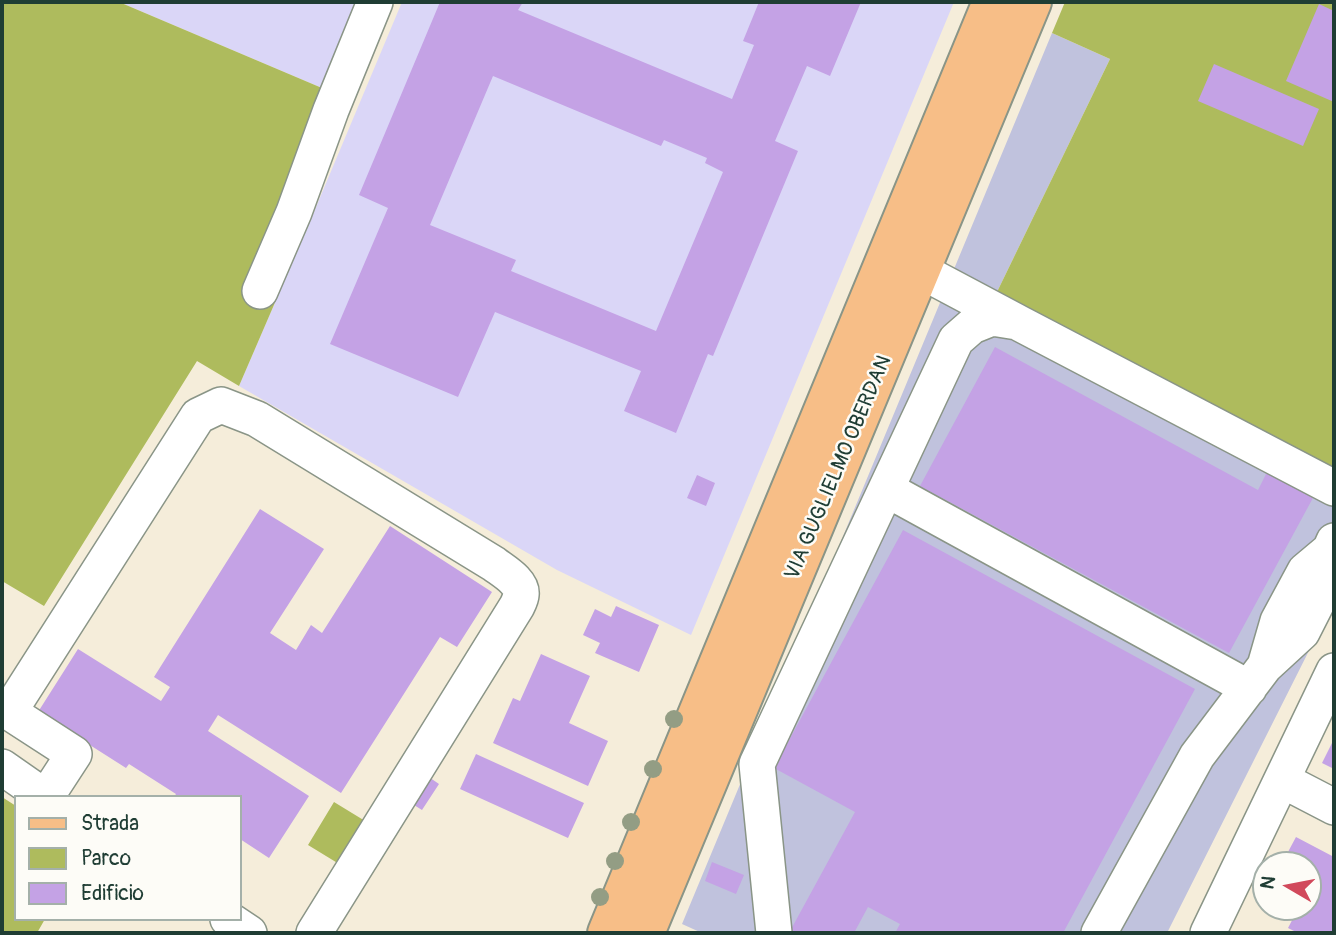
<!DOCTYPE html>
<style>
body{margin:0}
#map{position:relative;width:1336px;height:935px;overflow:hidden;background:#f5edda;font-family:Pangolin,sans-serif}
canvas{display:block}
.frame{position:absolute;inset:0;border:4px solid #1f3d34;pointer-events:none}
.legend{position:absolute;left:14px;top:795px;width:228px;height:126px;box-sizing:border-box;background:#fdfcf7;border:2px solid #a4b0a9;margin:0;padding:9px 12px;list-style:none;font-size:21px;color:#1f3d34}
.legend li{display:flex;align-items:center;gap:14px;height:35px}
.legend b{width:35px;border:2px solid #a4b0a9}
.north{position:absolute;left:1252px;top:851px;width:70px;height:70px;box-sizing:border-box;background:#fdfcf7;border:2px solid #a4b0a9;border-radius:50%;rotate:280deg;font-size:19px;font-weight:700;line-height:28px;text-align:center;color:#1f3d34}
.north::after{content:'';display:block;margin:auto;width:24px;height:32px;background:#d1495b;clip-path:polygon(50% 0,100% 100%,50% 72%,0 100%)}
</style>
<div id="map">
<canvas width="1336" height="935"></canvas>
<div class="frame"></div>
<ul class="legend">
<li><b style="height:9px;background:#f7be87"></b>Strada</li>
<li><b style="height:19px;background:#aebb5d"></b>Parco</li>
<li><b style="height:19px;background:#c4a2e5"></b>Edificio</li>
</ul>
<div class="north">N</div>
</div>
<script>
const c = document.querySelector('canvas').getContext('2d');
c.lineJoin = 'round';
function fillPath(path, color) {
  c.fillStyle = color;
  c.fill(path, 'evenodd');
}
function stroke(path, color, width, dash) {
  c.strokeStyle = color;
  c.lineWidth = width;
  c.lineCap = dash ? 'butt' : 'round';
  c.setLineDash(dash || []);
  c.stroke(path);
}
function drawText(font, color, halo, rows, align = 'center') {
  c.font = font + ' Pangolin,sans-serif';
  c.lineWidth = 5;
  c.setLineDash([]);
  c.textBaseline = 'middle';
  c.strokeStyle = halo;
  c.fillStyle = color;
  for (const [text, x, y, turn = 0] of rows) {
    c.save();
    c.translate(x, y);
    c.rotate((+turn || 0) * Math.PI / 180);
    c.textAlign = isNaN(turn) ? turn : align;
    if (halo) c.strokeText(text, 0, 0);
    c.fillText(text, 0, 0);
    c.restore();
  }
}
fillPath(new Path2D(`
 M119,2H366L329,91Z
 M402,2H954L691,635L557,570L239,386L311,219Z`), '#dad6f7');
fillPath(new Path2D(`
 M1052,33L1110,59L997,292L1334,473V601L1167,933H702L682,924Z`), '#c0c2dd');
fillPath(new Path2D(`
 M2,2H119L329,91L280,206L311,219L239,386L197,361L44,606L2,581Z
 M1065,2H1334V473L997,292L1110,59L1052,33Z
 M2,797L16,806V919H45L37,933H2Z
 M334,802L370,824L344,867L308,845Z`), '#aebb5d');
fillPath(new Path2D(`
 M440,2H523L518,10L732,99L754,45L743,41L759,2H861L830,76L807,66L775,141L798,151L713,356L708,354L676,433L624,411L641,371L495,312L458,397L330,344L388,208L359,195ZM493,76L661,146L664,140L707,158L705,163L723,172L656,331L511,271L516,260L430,225Z
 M1319,4L1334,11V102L1286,81Z
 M1214,64L1319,109L1303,146L1198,101Z
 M995,347L1258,490L1267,472L1314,496L1229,653L920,486Z
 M697,475L715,483L706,506L687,498Z
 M260,509L324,549L270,633L296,650L311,625L322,633L390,526L492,592L457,647L440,637L341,793L218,715L208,731L309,796L269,858L240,839V797H174L176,794L129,764L126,768L38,712L78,649L161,701L170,687L154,677Z
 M903,530L1195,689L1063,933H895L900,924L868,907L854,933H789L855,812L774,768Z
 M616,606L659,625L639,672L595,653L600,643L583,635L595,609L611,617Z
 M541,654L590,676L569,723L608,741L588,786L493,743L513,698L520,701Z
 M1334,739V769L1322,763Z
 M476,754L584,803L568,838L460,789Z
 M423,773L439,784L422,810L406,800Z
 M1296,837L1334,857V933H1298L1288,928L1299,907H1308V865H1281Z
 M712,862L744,875L736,894L705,881Z`), '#c4a2e5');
const minor = new Path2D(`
 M921,271L1017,322
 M260,291L294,212L331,110L375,2
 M886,489L1249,688
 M1265,666L1278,621L1305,571L1330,550
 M2,767L45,797
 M1282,780L1334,807
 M46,797L74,754L9,712L198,416L221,405L257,419L494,564C503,571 523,582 521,595C521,597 518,604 517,606L314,933
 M228,919L249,933
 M774,933L757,764L956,340L972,326L992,318L1017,322L1334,488
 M1099,933L1197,756L1265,666L1302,632L1327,583L1330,550L1334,541
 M1208,933L1334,671`);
const major = new Path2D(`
 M607,933L992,2
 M645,933L1032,2`);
stroke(minor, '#8a9587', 38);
stroke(major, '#8a9587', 42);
stroke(minor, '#fff', 35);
stroke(major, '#f7be87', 38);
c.fillStyle = '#939d84';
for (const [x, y] of [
 [674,719],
 [653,769],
 [631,822],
 [615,861],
 [600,897]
]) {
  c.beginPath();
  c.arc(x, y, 9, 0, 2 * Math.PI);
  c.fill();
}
drawText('21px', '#1f3d34', '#fdfcf7', [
 ["VIA GUGLIELMO OBERDAN",839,468,-67]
]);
</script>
